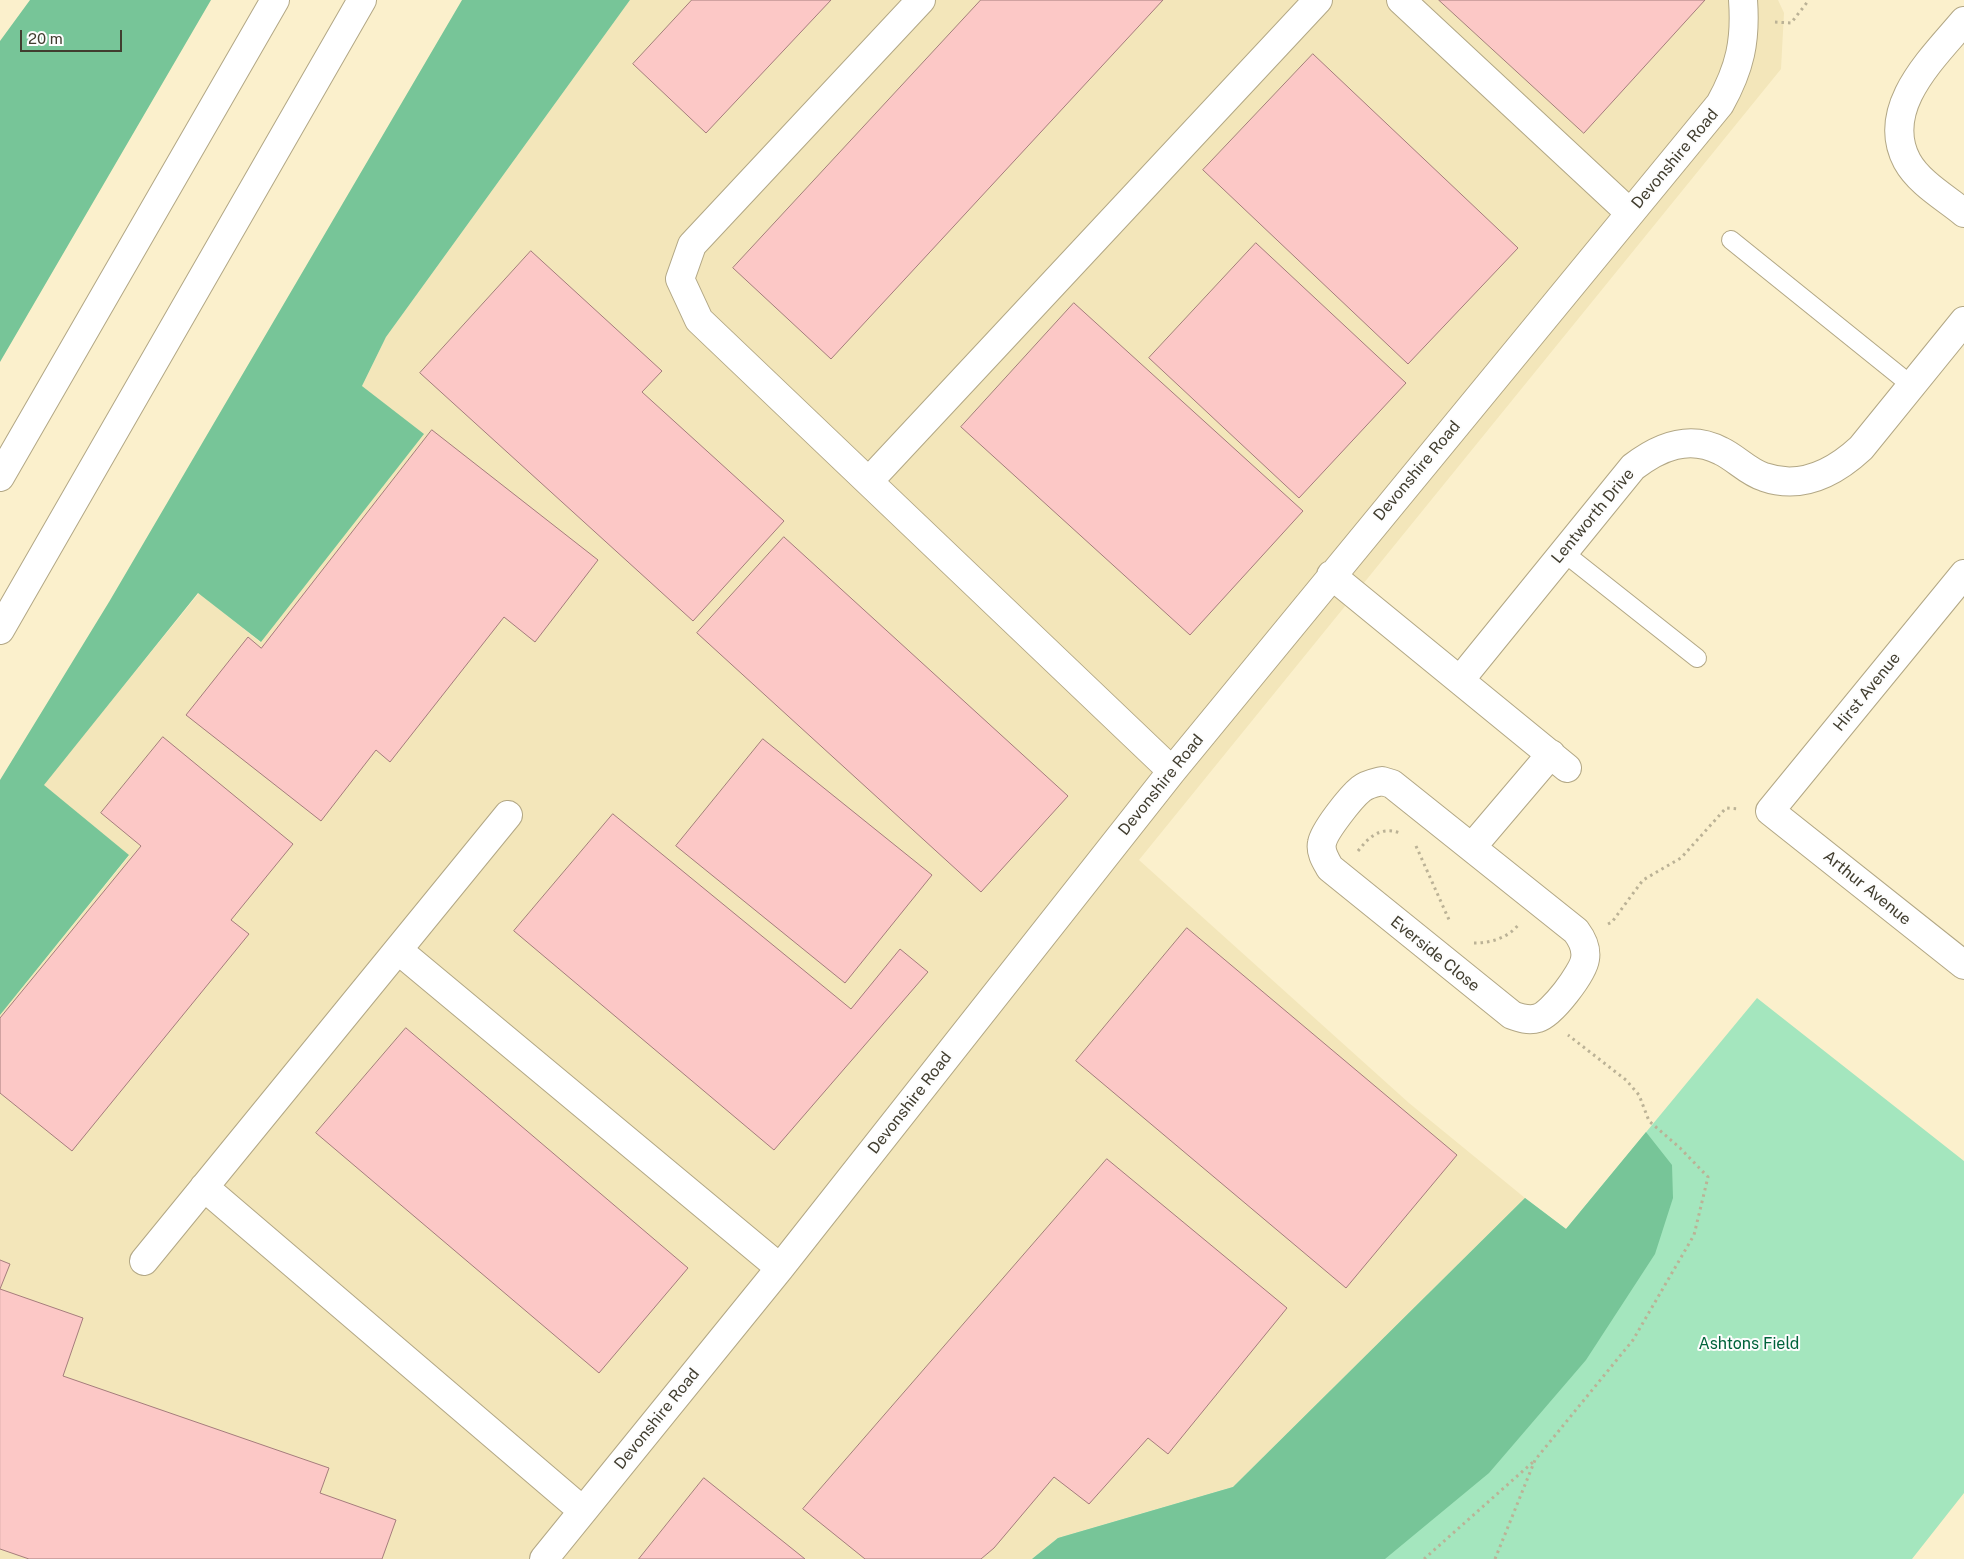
<!DOCTYPE html>
<style>
body{margin:0}
#map{position:relative;width:1964px;height:1559px;overflow:hidden;background:#fbf0cc;font-family:"Public Sans",sans-serif}
canvas{display:block}
.scale{position:absolute;left:20px;top:30px;width:102px;height:22px;box-sizing:border-box;border:2px solid #413d2f;border-top:0;padding-left:6px;font-size:15px;line-height:18px;white-space:nowrap;color:#413d2f;-webkit-text-stroke:4px #fdfdfd;paint-order:stroke}
</style>
<div id="map">
<canvas width="1964" height="1559"></canvas>
<div class="scale">20 m</div>
</div>
<script>
const ctx = document.querySelector('canvas').getContext('2d');
ctx.lineJoin = 'round';
function fillPath(path, color) {
  ctx.fillStyle = color;
  ctx.fill(path, 'evenodd');
}
function trace(path, color, width, dash) {
  ctx.strokeStyle = color;
  ctx.lineWidth = width;
  ctx.lineCap = dash ? 'butt' : 'round';
  ctx.setLineDash(dash || []);
  ctx.stroke(path);
}
function label(font, color, halo, rows, align = 'center') {
  ctx.font = font + ' "Public Sans",sans-serif';
  ctx.lineWidth = 4;
  ctx.setLineDash([]);
  ctx.textBaseline = 'middle';
  ctx.strokeStyle = halo;
  ctx.fillStyle = color;
  for (const [text, x, y, turn = 0] of rows) {
    ctx.save();
    ctx.translate(x, y);
    ctx.rotate((+turn || 0) * Math.PI / 180);
    ctx.textAlign = isNaN(turn) ? turn : align;
    if (halo) ctx.strokeText(text, 0, 0);
    ctx.fillText(text, 0, 0);
    ctx.restore();
  }
}
fillPath(new Path2D(`
 M630,0h1148l6,13 -3,56 -642,791 270,243 116,95 -292,289 -175,51 -26,21h-1032v-544l129,-159 -86,-71 156,-192 61,49 163,-207 -61,-49 24,-49z`), '#f3e6ba');
fillPath(new Path2D(`
 M1757,998l207,163v332l-52,66h-880l26,-21 175,-51 292,-289 41,31z`), '#a4e6be');
fillPath(new Path2D(`
 M30,0h181l-211,362v-321z
 M462,0h168l-244,337 -24,49 62,48 -163,208 -63,-49 -154,192 85,70 -129,160v-235l109,-178z
 M1646,1132l26,33 1,33 -18,56 -69,106 -97,113 -104,86h-353l26,-21 175,-51 292,-289 41,31z`), '#77c598');
const building = new Path2D(`
 M692,0h139l-125,133 -73,-69z
 M981,0h182l-332,359 -98,-91z
 M1439,0h266l-121,133z
 M1313,54l205,194 -110,116 -205,-194z
 M1256,243l150,140 -107,115 -150,-140z
 M531,251l131,120 -20,21 142,129 -91,100 -273,-248z
 M1074,303l229,208 -113,124 -229,-208z
 M432,430l166,130 -63,82 -31,-25 -114,145 -14,-12 -55,71 -135,-106 62,-78 13,11z
 M784,537l284,259 -87,96 -284,-259z
 M163,737l130,107 -62,76 18,14 -177,217 -72,-58v-75l141,-172 -40,-33z
 M763,739l169,136 -87,108 -169,-137z
 M613,814l238,195 49,-60 28,23 -154,178 -260,-219z
 M1187,928l270,227 -111,133 -270,-227z
 M406,1028l282,240 -89,105 -283,-240z
 M1107,1159l180,149 -119,146 -20,-16 -59,66 -35,-27 -60,71 -13,11h-116l-62,-50z
 M0,1260l10,4 -10,25 83,29 -20,58 266,92 -9,25 76,27 -14,39h-353l-29,-10z
 M704,1478l101,81h-166z`);
fillPath(building, '#fcc8c6');
trace(building, '#a57d7c', 1);
const service = new Path2D(`
 M1731,240l180,145
 M1563,552l134,106`);
const minor = new Path2D(`
 M921,0l-229,245 -12,34 19,41 473,451
 M1401,0l229,213
 M1964,21c-31,37 -85,87 -57,140 12,22 39,37 57,52
 M869,481l449,-481
 M1964,574l-194,237 194,154
 M1331,575l236,193
 M1460,680l173,-213c26,-20 56,-33 88,-16 15,7 27,21 43,26 37,13 70,-4 97,-29l103,-127
 M1382,781l10,3 184,147c6,8 11,17 9,28 -2,14 -33,55 -47,59 -9,3 -18,0 -26,-3l-182,-147c-4,-7 -10,-16 -8,-25 2,-12 29,-46 39,-54 6,-5 13,-6 21,-8z
 M1472,847l79,-93
 M398,950l382,318
 M204,1187l379,324
 M144,1261l364,-446
 M544,1559l236,-291 392,-497 548,-667c20,-36 26,-63 23,-104`);
const motorway = new Path2D(`
 M0,477l275,-477
 M0,630l362,-630`);
trace(service, '#b2a785', 20);
trace(minor, '#b2a785', 30);
trace(motorway, '#b2a785', 30);
trace(new Path2D(`
 M1775,22l16,1 18,-23
 M1416,846l34,76
 M1358,851c11,-14 22,-25 42,-18
 M1608,924l4,-2 31,-42 38,-22 45,-50 13,1
 M1474,943c17,0 34,-5 45,-19
 M1424,1559l109,-97
 M1495,1559l40,-99 98,-120 61,-105 14,-58 -28,-29 -31,-27 -10,-26 -13,-15 -58,-45`), '#bbb296', 3, [2.5, 4]);
trace(service, '#fff', 18);
trace(minor, '#fff', 28);
trace(motorway, '#fff', 28);
label('16px', '#413d2f', '#fdfdfd', [
 ["Devonshire Road",1675,159,-50],
 ["Devonshire Road",1417,471,-50],
 ["Lentworth Drive",1593,516,-50],
 ["Hirst Avenue",1867,692,-51],
 ["Devonshire Road",1161,785,-51],
 ["Arthur Avenue",1867,888,39],
 ["Everside Close",1435,954,39],
 ["Devonshire Road",910,1103,-52],
 ["Devonshire Road",657,1419,-51]
]);
label('16px', '#00633b', '#fdfdfd', [
 ["Ashtons Field",1749,1344]
]);
</script>
